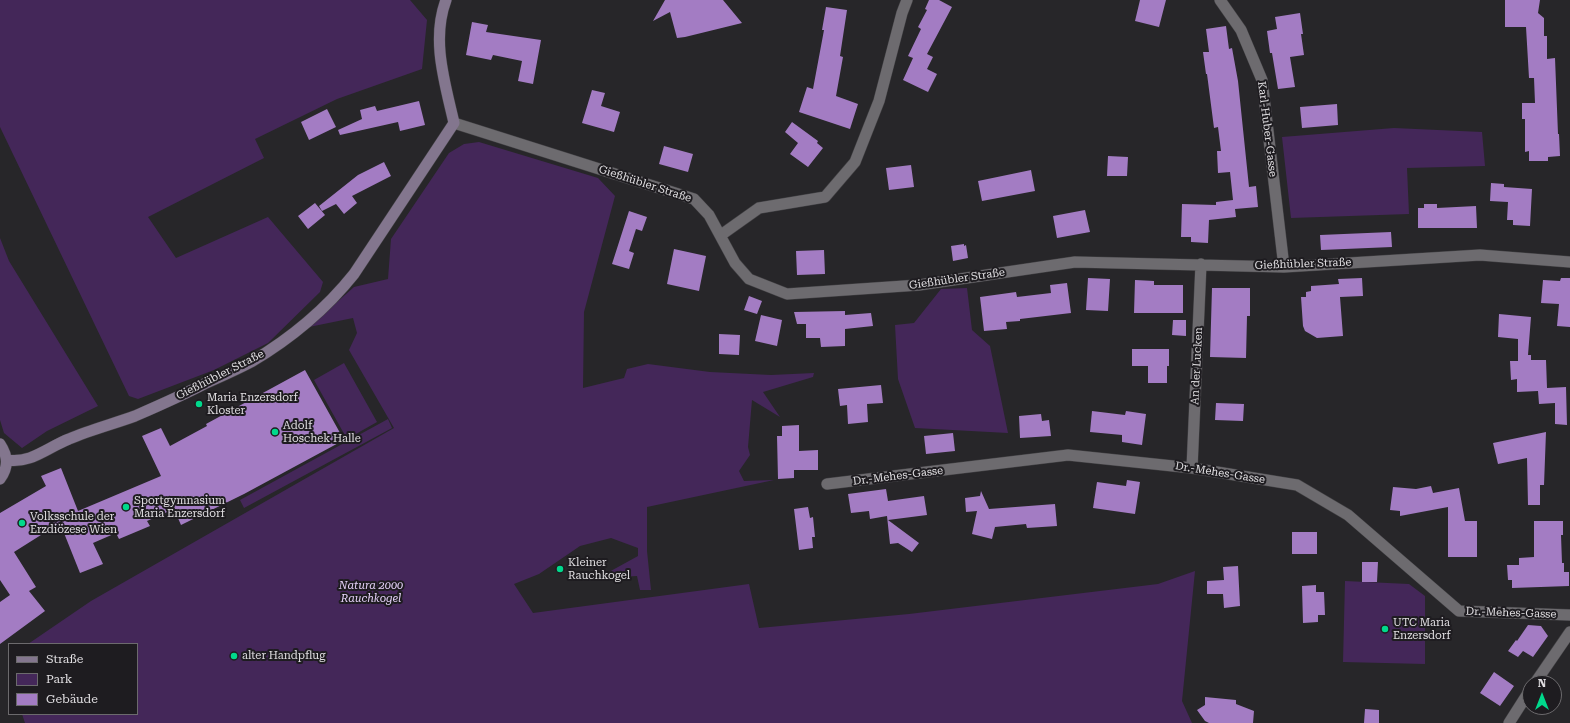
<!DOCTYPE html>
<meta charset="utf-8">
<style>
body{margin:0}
#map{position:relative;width:1570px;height:723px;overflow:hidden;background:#272629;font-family:"Roboto Serif",serif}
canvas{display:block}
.legend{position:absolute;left:8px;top:643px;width:130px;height:72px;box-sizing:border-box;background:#1e1c20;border:1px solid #6c6a6d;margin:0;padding:5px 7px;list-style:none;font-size:12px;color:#e0dee1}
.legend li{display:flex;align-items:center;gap:8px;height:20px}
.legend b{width:20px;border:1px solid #6c6a6d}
.north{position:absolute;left:1522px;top:675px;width:40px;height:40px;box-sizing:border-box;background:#1e1c20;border:1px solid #6c6a6d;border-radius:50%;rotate:0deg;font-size:11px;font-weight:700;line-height:16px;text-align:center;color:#e0dee1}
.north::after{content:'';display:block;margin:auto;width:14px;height:18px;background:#00d98c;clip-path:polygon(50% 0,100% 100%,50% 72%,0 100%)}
</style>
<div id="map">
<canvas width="1570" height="723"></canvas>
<ul class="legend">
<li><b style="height:5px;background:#83768e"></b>Straße</li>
<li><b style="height:11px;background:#442759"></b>Park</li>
<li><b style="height:11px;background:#a37cc3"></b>Gebäude</li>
</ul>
<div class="north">N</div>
</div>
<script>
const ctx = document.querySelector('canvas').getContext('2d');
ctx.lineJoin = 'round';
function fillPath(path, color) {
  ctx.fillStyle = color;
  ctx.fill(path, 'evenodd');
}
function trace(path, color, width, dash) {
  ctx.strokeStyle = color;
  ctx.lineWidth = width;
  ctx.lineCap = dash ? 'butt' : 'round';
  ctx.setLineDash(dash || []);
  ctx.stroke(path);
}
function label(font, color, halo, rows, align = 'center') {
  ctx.font = font + ' "Roboto Serif",serif';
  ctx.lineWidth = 4;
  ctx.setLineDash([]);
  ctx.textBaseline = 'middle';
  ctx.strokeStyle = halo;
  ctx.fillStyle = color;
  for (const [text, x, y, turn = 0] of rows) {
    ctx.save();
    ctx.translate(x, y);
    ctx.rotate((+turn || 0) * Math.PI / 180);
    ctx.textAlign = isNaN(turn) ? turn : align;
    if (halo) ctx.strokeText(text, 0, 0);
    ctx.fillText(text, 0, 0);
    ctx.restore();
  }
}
fillPath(new Path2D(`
 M0,0h410l17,20 -5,49 -85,30 -82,40 9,19 -116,59 28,41 92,-41 55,65 -3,10 -52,51 -54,27 -76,29 -9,-3 -129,-269z
 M1394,128l88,4 3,34 -78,2 2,46 -118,4 -9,-81z
 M479,142l119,36 17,18 -31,116 -1,76 41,-10 3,-9 21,-5 62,8 61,3 43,-2 -1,4 -50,15 17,25 -28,-17 -4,47 2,8 -11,16 5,10 30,-1 -127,27v44l4,39h-11l-3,-14 -39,2 40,-22v-8l-27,-10 -31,8 -41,28 -25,10 19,29 216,-29 10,44 150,-14 249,-30 37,-13 -13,130 10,22h-1167l-3,-9h115v-70h-109l63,-43 303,-173 -45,-78 8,-17 -4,-15 -44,9 45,-40 34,-8 3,-40 58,-86 15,-9z
 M0,238l9,23 89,145 -51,25 -25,17 -18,-15 -4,-13z
 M967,288l5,42 18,16 18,87 -93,-5 -17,-49 -3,-54 19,-2 27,-34z
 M344,363l33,59 -30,17 -33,-59z
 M388,419l4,9 -148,80 -4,-8z
 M1345,581l64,3 16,12v68l-82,-2z`), '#442759');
fillPath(new Path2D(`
 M665,0h58l19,23 -57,14 -8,1 -7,-26 -17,9z
 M929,0h10l13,7 -25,47 6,3 -6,12 10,5 -9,18 -25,-12 10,-22 -5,-2 13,-27 -3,-2 9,-17 -2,-1z
 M1140,0h26l-7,27 -24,-6z
 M1505,0h35l-2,13 6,5v18h3v23l8,-1 3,76h1l1,22 -12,1v4h-19v-10l-4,1v-33h-3v-16h13l-1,-25h-5l-3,-51h-21z
 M826,7l21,3 -7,46 3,1 -7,39 22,8 -8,25 -51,-17 8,-25 6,2 11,-59h-2z
 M1300,13l3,21h-2l3,21 -14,2 5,30 -17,2 -6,-36h-2l-3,-22 10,-2 -2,-12z
 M472,22l16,3 -2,7 55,8 -8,44 -15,-3 4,-20 -29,-6 -2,5 -25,-5z
 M1226,26l3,23 3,-1 6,33 11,106 7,-1 2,21 -23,2 1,8 -27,3 -1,23 -17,-1v-5h-10l1,-33 34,1v-3l17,-2 -3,-28 -12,1 -1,-22h4l-3,-24 -4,1 -7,-54h-1l-3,-22h6l-3,-23z
 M592,90l13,3 -4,13 19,6 -6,20 -32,-9z
 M419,101l6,24 -25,6 -2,-9 -58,13 -2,-5 24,-11 -2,-9 15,-4 2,5z
 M1337,104l1,21 -36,3 -2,-21z
 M327,109l9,18 -27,13 -8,-18z
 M792,122l26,19 -1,2 6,5 -15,19 -18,-13 8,-11 -13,-11z
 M664,146l29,8 -5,18 -29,-8z
 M1108,156l20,1 -1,19h-20z
 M384,162l7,14 -39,20 5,7 -13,11 -8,-10 -14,7 -3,-5 39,-31z
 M911,165l3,22 -25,3 -3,-22z
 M1031,170l4,21 -53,10 -4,-20z
 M1491,183l13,1v3l28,2 -2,37 -17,-1v-5h-6l1,-18 -18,-1z
 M315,203l10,12 -17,14 -10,-13z
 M1424,204h13v4l39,-2 1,22h-59v-20h6z
 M1085,210l5,22 -33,6 -4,-22z
 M629,211l18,6 -5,14 -6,-2 -7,22 5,2 -5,16 -17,-5z
 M1391,232l1,15 -71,3 -1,-15z
 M964,244v2l2,-1 2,13 -15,3 -2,-15z
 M674,249l32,7 -7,35 -32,-7z
 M824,250l1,24 -28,1 -1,-24z
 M1088,278l22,1 -2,32 -22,-1z
 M1362,278l1,18 -23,1 3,39 -26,2 -12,-7 -2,-5 -2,-29h5v-5l5,-1v-5l28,-2 -1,-5z
 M1561,278h9v49l-13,-1 2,-22 -18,-1 2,-23 17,1z
 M1135,280l19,1v4h29v28h-49z
 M1067,283l4,30 -51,6v2l-14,1 1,7 -23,2 -4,-34 36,-5 1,5 34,-4 -1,-8z
 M1212,288h38v28h-3l-1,42 -36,-1z
 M749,296l13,5 -5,13 -13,-4z
 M845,311v4l26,-2 2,13 -28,3v17l-24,1 -1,-9h-14v-14h-9l-3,-12z
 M1499,314l32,3 -3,38h3v5h15l1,28 19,-1 1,38 -12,-1v-21l-16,1 -1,-13 -21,1v-13l-6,1 -1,-19h8v-22l-20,-2z
 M761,315l21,5 -5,26 -22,-5z
 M1173,320h13v16l-14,-1z
 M719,334l21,1 -1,20 -20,-1z
 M1132,349h37v17h-2v17h-19v-17h-16z
 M305,370l39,70 -100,54 -63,31 -7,-16 -27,12 3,5 -31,13 -3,-6 -23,10 10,21 -23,9 -20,-50 -46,29 22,35 -7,4 16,20 -45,33v-42l10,-7 -10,-15v-67l46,-27 -5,-10 20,-8 17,43 83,-35 -19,-40 19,-8 9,18 37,-20 -1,-2z
 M881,385l2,18 -16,1 1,18 -20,2 -1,-19 -7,1 -2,-17z
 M1216,403l28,1 -1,17 -28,-1z
 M1092,411l33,4 1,-4 20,3 -4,31 -20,-3v-7l-32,-3z
 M1041,414l1,7 7,-1 2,16 -31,2 -1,-22z
 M799,425v26l19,-1v20h-24v8l-16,1 -1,-43h5v-10z
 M1546,432l-2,53h-4v20h-12l-1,-47 -29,6 -5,-21z
 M953,433l2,18 -29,3 -2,-18z
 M1127,480l13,2 -5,32 -42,-6 4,-26 29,4z
 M1431,486l2,7 26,-5 6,33h12v36h-29v-50l-48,9v-5l-10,-1 3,-23 23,2z
 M886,489l2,12 36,-5 3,19 -39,5 31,23 -7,9 -14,-9 -8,1 -3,-28 -17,3 -1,-8 -18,2 -3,-19z
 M981,491l8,18 66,-5 2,22 -30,2 -1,-4 -31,3 -3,12 -20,-5 5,-23 -11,1 -1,-14 15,-2z
 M808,507l2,11 3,-1 2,20h-3l1,11 -14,2 -5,-41z
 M1534,521h29v14h-2l1,28h2v9h5v14l-57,2v-8h-4l-1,-15h12v-7l15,-1z
 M1292,532h25v22h-25z
 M1362,562h16l-1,20h-15z
 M1238,566l2,40 -16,2 -1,-14h-16v-13l17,-1 -1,-13z
 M1316,585v7h8l1,23h-7v7l-15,1 -1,-37z
 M1528,625l13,1 7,10 -15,21 -10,-6 -5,6 -10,-6 8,-11 1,1z
 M1494,672l20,14 -14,20 -20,-13z
 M1205,697l31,3v4l18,7 -1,12h-44l-4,-2 -8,-11 8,-5z
 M1365,709l14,1v13h-15z`), '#a37cc3');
const minor = new Path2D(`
 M1220,0l21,30 21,50 22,187
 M454,123l240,76 15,16 26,48 14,16 38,15 132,-9 156,-23 209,5 196,-12 90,7
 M721,235l38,-27 66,-11 30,-35 24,-61 23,-88 5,-13
 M1192,468l9,-204
 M827,484l241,-29 124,13 105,17 51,30 111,96 111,4
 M1535,683l35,-51
 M1509,723l21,-33`);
const secondary = new Path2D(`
 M0,444c8,12 9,23 0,35
 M7,460c24,4 41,-13 62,-21 21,-9 44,-15 66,-23 23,-10 46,-20 69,-32 16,-7 32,-14 47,-22 39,-23 75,-53 103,-88l100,-151c-9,-40 -23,-83 -8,-123`);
trace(minor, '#424144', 12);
trace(secondary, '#424144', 12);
trace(minor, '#6d6b6f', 11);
trace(secondary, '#83768e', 11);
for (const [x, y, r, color] of [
 [199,404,4,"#00d98c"],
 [275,432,4,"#00d98c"],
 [126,507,4,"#00d98c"],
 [22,523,4,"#00d98c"],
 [560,569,4,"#00d98c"],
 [1385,629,4,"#00d98c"],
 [234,656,4,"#00d98c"]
]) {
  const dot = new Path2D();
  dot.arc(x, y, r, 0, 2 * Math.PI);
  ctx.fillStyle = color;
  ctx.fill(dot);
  trace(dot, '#1e1c20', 1.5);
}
label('11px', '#e0dee1', '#1e1c20', [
 ["Karl-Huber-Gasse",1267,129,83],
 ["Gießhübler Straße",645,184,18],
 ["Gießhübler Straße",1303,264,-2],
 ["Gießhübler Straße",957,279,-8],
 ["An der Lucken",1197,366,-87],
 ["Gießhübler Straße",220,375,-27],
 ["Dr.-Mehes-Gasse",1220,473,9],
 ["Dr.-Mehes-Gasse",898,476,-7],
 ["Dr.-Mehes-Gasse",1511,613,2]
]);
label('11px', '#e0dee1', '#1e1c20', [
 ["Maria Enzersdorf",207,398],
 ["Kloster",207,411],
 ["Adolf",283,426],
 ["Hoschek Halle",283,439],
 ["Sportgymnasium",134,501],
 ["Maria Enzersdorf",134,514],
 ["Volksschule der",30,517],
 ["Erzdiözese Wien",30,530],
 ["Kleiner",568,563],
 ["Rauchkogel",568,576],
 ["UTC Maria",1393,623],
 ["Enzersdorf",1393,636],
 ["alter Handpflug",242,656]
], 'left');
label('italic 11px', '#e5d1f8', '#1e1c20', [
 ["Natura 2000",371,586],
 ["Rauchkogel",371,599]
]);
</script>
